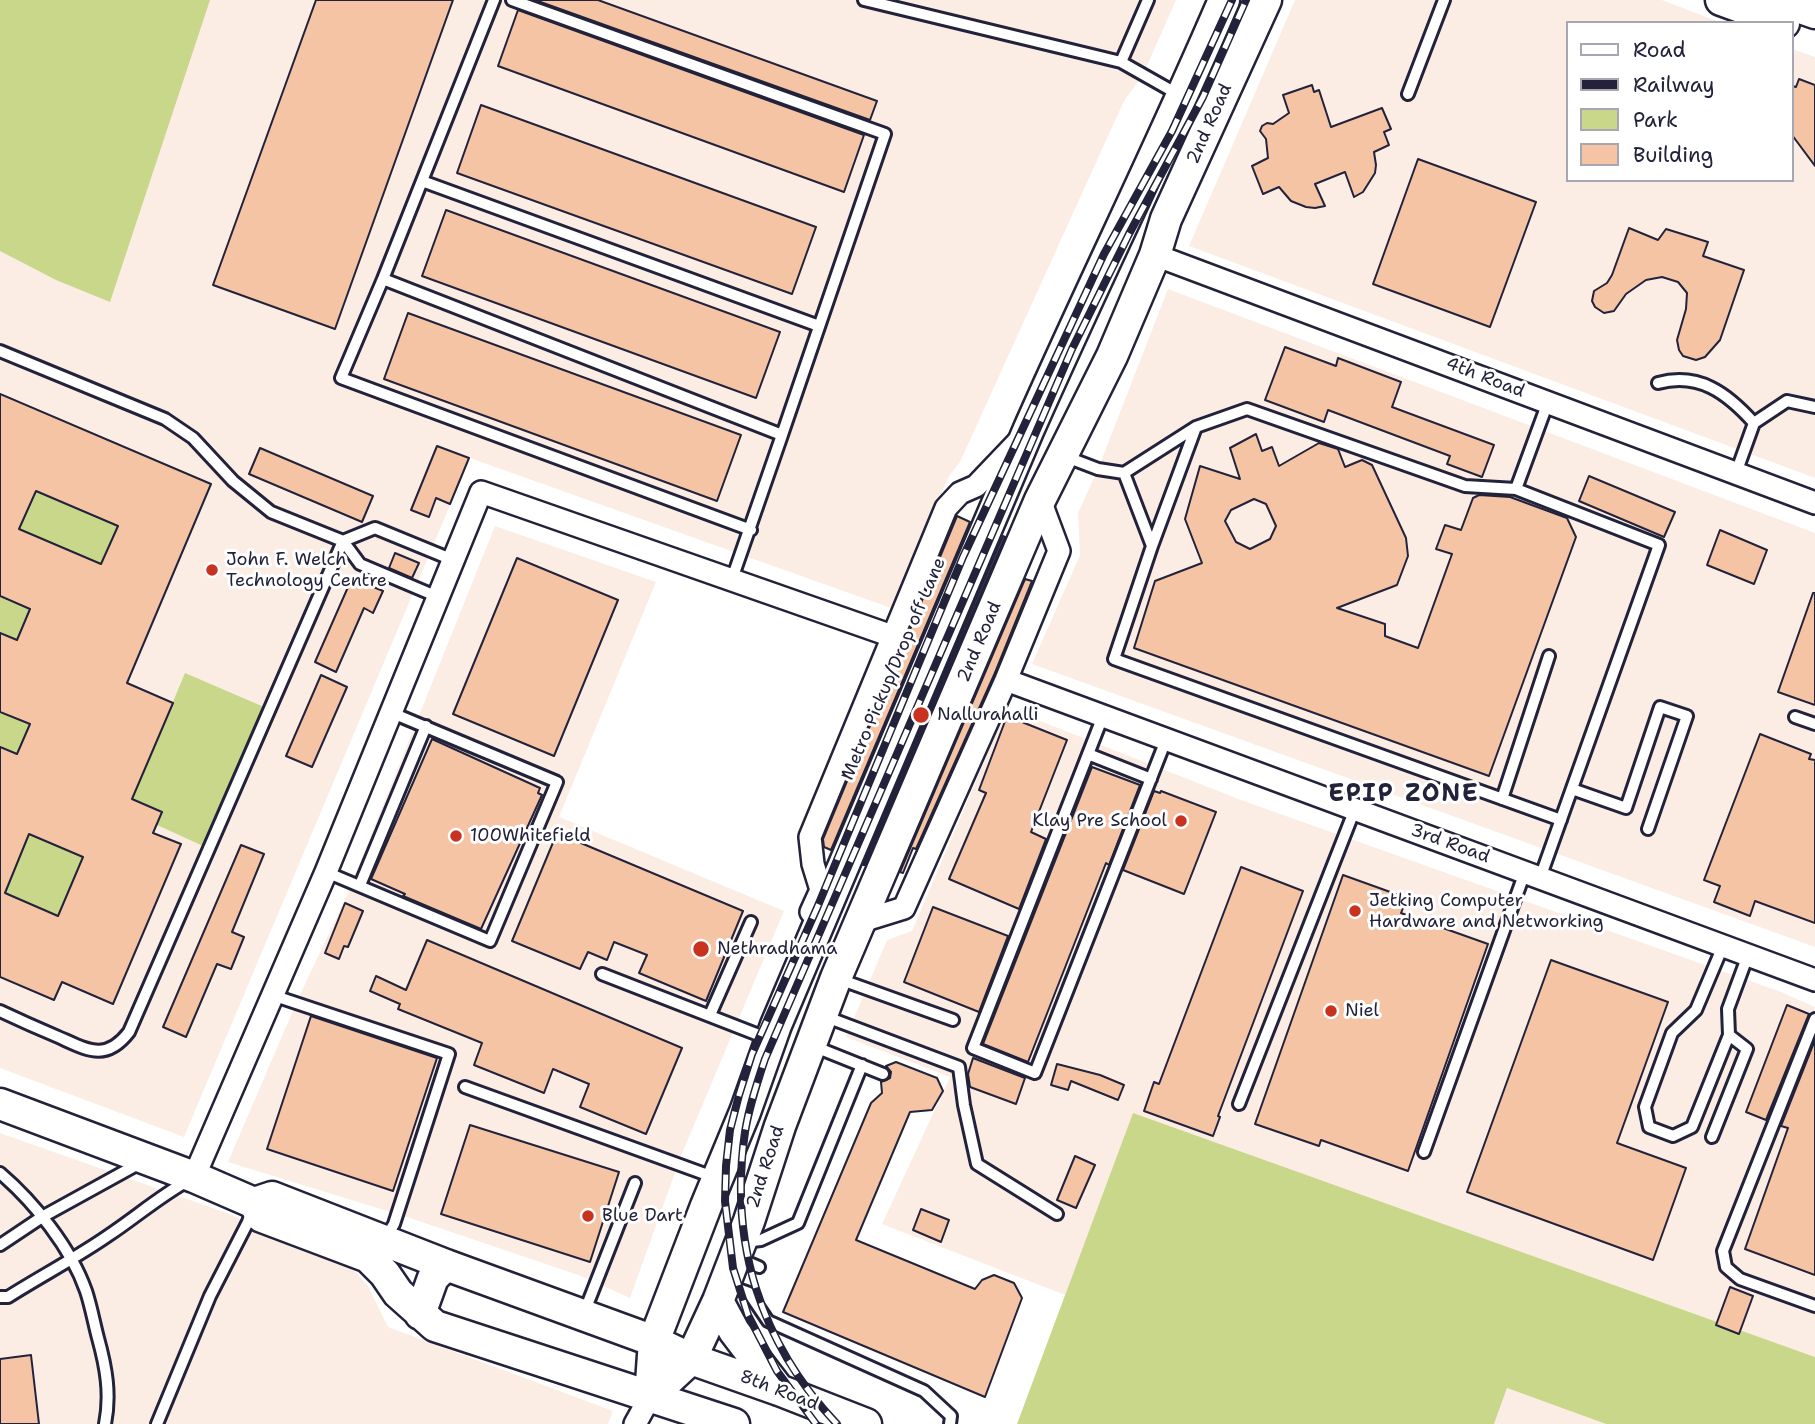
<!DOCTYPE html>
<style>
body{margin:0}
#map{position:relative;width:1815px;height:1424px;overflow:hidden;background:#fff;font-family:"Shantell Sans",sans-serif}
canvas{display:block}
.legend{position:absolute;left:1566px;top:21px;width:228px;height:161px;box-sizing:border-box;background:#fff;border:2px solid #a7a7b1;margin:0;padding:9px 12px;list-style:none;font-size:21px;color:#22223b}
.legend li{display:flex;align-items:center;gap:14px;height:35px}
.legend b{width:35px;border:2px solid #a7a7b1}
</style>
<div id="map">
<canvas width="1815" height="1424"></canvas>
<ul class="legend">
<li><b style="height:9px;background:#fff"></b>Road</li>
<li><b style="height:9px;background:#22223b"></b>Railway</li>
<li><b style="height:19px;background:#c8d78a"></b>Park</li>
<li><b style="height:19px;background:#f5c4a5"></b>Building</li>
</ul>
</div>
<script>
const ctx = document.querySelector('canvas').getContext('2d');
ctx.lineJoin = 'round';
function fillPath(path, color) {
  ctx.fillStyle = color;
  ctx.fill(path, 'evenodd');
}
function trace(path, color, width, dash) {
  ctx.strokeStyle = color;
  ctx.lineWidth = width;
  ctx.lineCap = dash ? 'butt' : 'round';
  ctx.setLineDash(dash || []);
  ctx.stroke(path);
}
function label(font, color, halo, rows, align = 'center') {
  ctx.font = font + ' "Shantell Sans",sans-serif';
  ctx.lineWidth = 6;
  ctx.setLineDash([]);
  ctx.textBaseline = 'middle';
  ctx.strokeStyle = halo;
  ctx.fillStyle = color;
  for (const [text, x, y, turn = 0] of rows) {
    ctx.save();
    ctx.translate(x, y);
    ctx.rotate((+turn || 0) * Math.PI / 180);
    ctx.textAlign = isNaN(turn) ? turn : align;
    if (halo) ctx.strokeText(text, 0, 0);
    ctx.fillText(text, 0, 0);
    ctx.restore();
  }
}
fillPath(new Path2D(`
 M0,0h1176l-33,75 -19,26 -164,361 -11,14 -58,132 -421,-150 -286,679 -184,-69z
 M1295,0h367l60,23h-154v157h224v-131l23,8v421l-626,-232z
 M1168,289l647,244v414l-783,-283 48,-109 -2,-42 20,-44z
 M495,526l161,56 -97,235 225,94 -103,245 -51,142 -49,-22 -171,-58 -182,-56 70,-163 49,-104z
 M1007,708l234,92 540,192 34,15v350l-682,-243 -68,181 -183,-71 68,-147 -104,-40 41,-97 25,-9z
 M0,1133l227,80 124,54 17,19 20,41 225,84 -5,13h-608z
 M1507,1388l99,36h-112z`), '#fcede4');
fillPath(new Path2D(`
 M0,0h210l-100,302 -54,-22 -56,-29z
 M36,491l82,35 -17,38 -82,-35z
 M0,596l30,13 -13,31 -17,-7z
 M185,673l79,34 -61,139 -46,-21 5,-14 -72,-30 52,-5z
 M0,712l30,12 -13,30 -17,-7z
 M29,834l54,23 -25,59 -53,-23z
 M1133,1113l682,244v67h-209l-99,-36 -13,36h-477z`), '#c8d78a');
const building = new Path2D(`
 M316,0h137l-118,329 -122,-44z
 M535,0h63l279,101 -7,19z
 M518,10l346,125 -20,57 -346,-126z
 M1799,79l16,6v81l-23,-31v-49l4,1z
 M1312,85l2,7 5,-2 12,37 51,-19 9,21 -7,3 5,13 -15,7 2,13 -1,8 -12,19 -9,5 -9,-25 -30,12 10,22 -10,2 -9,-1 -15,-6 -12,-14 -16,7 -11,-28 16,-8 -2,-19 -6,-8 2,-5 5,-3 6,1 16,-11 -6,-18z
 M481,105l335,122 -24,67 -335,-121z
 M1418,159l118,43 -46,125 -117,-43z
 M446,210l334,122 -24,66 -334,-122z
 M1629,228l29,12 8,-11 42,13 -5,14 41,14 -24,70 -15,17 -9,3 -13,-4 -4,-6 -2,-10 9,-31 1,-16 -9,-11 -16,-5 -16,3 -20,14 -12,17 -10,2 -9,-6 -3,-6 2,-10 13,-8 5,-8z
 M408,313l333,122 -24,66 -333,-122z
 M1285,347l51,19 2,-8 63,24 -9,25 102,38 -12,32 -35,-13 3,-8 -122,-46 -4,12 -59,-22z
 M0,394l211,90 -84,199 46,20 -41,96 30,13 -9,21 28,11 -68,160 -51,-22 -8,18 -54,-23v-230l17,7 13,-30 -30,-12v-79l17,7 13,-31 -30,-13zM36,491l82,35 -17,38 -82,-35zM29,834l54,23 -25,59 -53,-23z
 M1256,434l6,17 10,-4 7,19 40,-23 19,6 7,18 17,-7 10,5 34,73 2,18 -11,29 -60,23 48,16v12l33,12 34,-94 -16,-5 9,-24 16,5 12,-32 6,-3 31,2 57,21 9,19 -87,239 -355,-128 21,-67 47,-18 -17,-44 15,-53 40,13 -10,-31zM1254,499l12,5 10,22 -6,13 -20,10 -14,-7 -11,-21 6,-11z
 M437,446l32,12 -19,46 -14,-6 -7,19 -18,-7z
 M260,448l113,48 -11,26 -113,-48z
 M1589,476l86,36 -11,25 -85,-36z
 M957,516l13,6 -139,328 -7,-3 -1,-8z
 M1720,530l47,20 -13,34 -47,-19z
 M1003,536l2,1 -140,328h-2z
 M395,553l24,10 -7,15 -23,-10z
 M517,558l101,42 -64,156 -101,-42z
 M352,578l31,13 -10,22 -9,-5 -28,64 -21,-10z
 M1025,579l7,2 -38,94 -78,174 -3,-1 -10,25 -3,-1z
 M1813,593h2v112l-37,-13z
 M321,675l26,12 -35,80 -26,-11z
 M1007,716l60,24 -36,92 15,7 -27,70 -70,-30 37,-86 -7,-3z
 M1760,734l51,20 -2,5 6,1v163l-60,-22 -5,15 -36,-14 6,-16 -16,-6z
 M432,739l108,49 -2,5 4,2 -61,134 -78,-33 2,-2 -34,-15z
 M1092,767l48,18 -31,80 -3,-2 -78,199 -45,-18z
 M1154,791l6,2 1,-2 55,21 -32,82 -61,-24z
 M557,833l186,78 -37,90 -67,-28 8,-18 -33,-13 -7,18 -19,-8 -8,17 -68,-28z
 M241,845l23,9 -32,78 12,5 -13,32 -14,-5 -31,73 -23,-10z
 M1241,867l62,24 -85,225 2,1 -7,19 -69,-25 10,-29 5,2z
 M1343,875l64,23 -6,15 87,31 -80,227 -87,-31 -2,6 -64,-22z
 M345,903l18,8 -15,36 -4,-1 -5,13 -14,-6z
 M933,907l75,29 -29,76 -75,-30z
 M427,940l255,108 -36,86 -66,-27 9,-23 -36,-15 -9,24 -70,-28 8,-22 -84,-34 2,-5 -30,-13 6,-15 30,14z
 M1551,960l117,42 -51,141 69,25 -33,92 -186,-68z
 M1787,1005l22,9 -43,106 -20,-8z
 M311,1016l126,42 -44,133 -126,-42z
 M1815,1040v235l-70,-26 43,-121 -7,-2z
 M973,1058l52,20 -9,26 -46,-17 -2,-13z
 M896,1062l41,16 6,13 -11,19 -22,2 -54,128 119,49 7,-9 12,-5 20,8 8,15 -37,99 -202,-85 88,-209 11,-10 -1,-11 9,-4 1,-6 -5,-6z
 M1057,1064l43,11 24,10 -6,15 -47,-19 -3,9 -17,-5z
 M470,1125l149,47 -29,90 -149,-48z
 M1075,1156l20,9 -19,43 -19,-8z
 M921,1209l28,11 -8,22 -28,-12z
 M1730,1287l23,9 -14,38 -23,-9z
 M31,1355l8,69h-39v-65z`);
fillPath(building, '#f5c4a5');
trace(building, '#22223b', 2);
const lane = new Path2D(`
 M494,0l-111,279 -42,99 410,152
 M512,0l373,134 -103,301
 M864,0l257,62 60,34
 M1121,62l27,-62
 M1408,94l36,-94
 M422,181l397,145
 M383,279l399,156 -50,144
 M0,351l165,68 28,19 40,43 38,31 72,29 17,23 78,33
 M1658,383c41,-11 69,10 96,40
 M1196,427l-44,119 -38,113 447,161
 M1064,456l34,13 26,4 72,-46 51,-18 218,77 51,3 143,56 -119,333
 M1124,473l28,73
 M1736,473l18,-50 33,-22 28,6
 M1516,489l32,-87
 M1103,716l-130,332 62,25 131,-333
 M1795,717l20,7
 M1088,754l63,25
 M1572,789l54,19 34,-101 27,9 -39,113
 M1502,799l47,-143
 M326,872l164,69 67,-159 -167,-70
 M360,885l66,-159
 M1723,946l-27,64 -24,23 -27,74 4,20 24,9 19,-9 37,-92 -1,-26 20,-54
 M602,974l167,65
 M839,979l114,41
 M272,995l177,59 -55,170 -9,15
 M0,1011c19,9 37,17 56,25 30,13 49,27 73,-4l214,-491 32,-13 78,32
 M710,1015l41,-93
 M824,1016l135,51 5,38 13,59 80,50
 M1815,1019l-92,232 3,16 14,12 75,27
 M813,1046l70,28
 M465,1087l251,91
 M1239,1104l116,-295
 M1712,1137l35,-88 -18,-14
 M1424,1152l101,-280
 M0,1173c34,29 71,75 86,118 5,15 8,32 12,47 8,29 13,56 7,86
 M744,1242l17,-2 37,-17 64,-158
 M0,1245l42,-28 98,-54
 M738,1258l21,9
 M727,1285l22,8 19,28 156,70 27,25 -1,8
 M0,1297h8c33,-21 68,-39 101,-62 27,-18 51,-39 80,-55
 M584,1313l51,-130
 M157,1424l53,-128 38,-74 4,-13`);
const street = new Path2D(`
 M1155,255l660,248
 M1006,680l809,300
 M811,912l10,-22 -8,-26 -3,-27 136,-329 14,-15 16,-7 41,-43
 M862,921l42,-13 102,-228 53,-129 -19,-51
 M194,1177l132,-305 155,-380 411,144
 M635,1424l15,-27`);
const secondary = new Path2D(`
 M1721,0l63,23
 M1778,0l37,13
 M0,1104l194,73 60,26 8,14 106,40 17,17 13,19 37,33 299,98
 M254,1203l18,-6 174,68 208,76 37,18 88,31 87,34
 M718,1301l16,30 45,59
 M420,1314l13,-36 13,-13
 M650,1397l41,-38 27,-58 31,-80 31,-95 56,-148 204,-478 72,-144 43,-101 11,-36 100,-219
 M650,1397l4,-56 52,-135 39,-94 31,-87 252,-594c64,-145 134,-286 196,-431`);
trace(lane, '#22223b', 16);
trace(street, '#22223b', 26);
trace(secondary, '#22223b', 35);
trace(lane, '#fff', 10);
trace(street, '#fff', 21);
trace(secondary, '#fff', 30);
const rail = new Path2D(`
 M816,1424l-39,-53 -29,-56 -15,-47 -8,-67 1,-35 4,-36 9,-35 13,-41 65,-146 146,-351 141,-303 68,-123 60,-131
 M837,1424c-77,-81 -108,-182 -92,-292 4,-25 12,-49 20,-73l307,-710 57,-115 74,-137 43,-97`);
trace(rail, '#22223b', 8);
trace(rail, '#fff', 5, [16]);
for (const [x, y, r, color] of [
 [212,570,7,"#c8321e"],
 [921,715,9,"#c8321e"],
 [1181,821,7,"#c8321e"],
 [456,836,7,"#c8321e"],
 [1355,911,7,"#c8321e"],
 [701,949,9,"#c8321e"],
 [1331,1011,7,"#c8321e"],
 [588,1216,7,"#c8321e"]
]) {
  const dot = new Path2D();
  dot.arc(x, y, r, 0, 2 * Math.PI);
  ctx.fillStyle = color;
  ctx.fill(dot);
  trace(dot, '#fff', 2.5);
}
label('18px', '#22223b', '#fff', [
 ["2nd Road",1210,124,-66],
 ["4th Road",1485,378,21],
 ["2nd Road",980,642,-67],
 ["Metro Pickup/Drop off Lane",894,669,-67],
 ["3rd Road",1450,844,20],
 ["2nd Road",766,1167,-72],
 ["8th Road",779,1391,21]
]);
label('18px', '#22223b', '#fff', [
 ["John F. Welch",226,560],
 ["Technology Centre",226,581],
 ["Nallurahalli",937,715],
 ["Klay Pre School",1167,821,"right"],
 ["100Whitefield",470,836],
 ["Jetking Computer",1369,901],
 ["Hardware and Networking",1369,922],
 ["Nethradhama",717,949],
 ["Niel",1345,1011],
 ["Blue Dart",602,1216]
], 'left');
ctx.letterSpacing = '2px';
label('bold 24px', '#22223b', '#fff', [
 ["EPIP ZONE",1404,795]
]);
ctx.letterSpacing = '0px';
</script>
